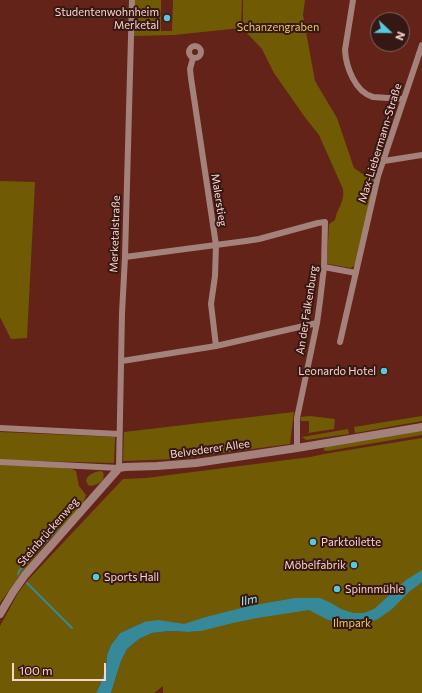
<!DOCTYPE html>
<meta charset="utf-8">
<style>
body{margin:0}
#map{position:relative;width:422px;height:693px;overflow:hidden;background:#632319;font-family:Commissioner,sans-serif}
canvas{display:block}
.north{position:absolute;left:370px;top:12px;width:40px;height:40px;box-sizing:border-box;background:#351813;border:1px solid #85635d;border-radius:50%;rotate:112deg;font-size:11px;font-weight:700;line-height:16px;text-align:center;color:#fcd3cb}
.north::after{content:'';display:block;margin:auto;width:14px;height:18px;background:#55cadf;clip-path:polygon(50% 0,100% 100%,50% 72%,0 100%)}
.scale{position:absolute;left:12px;top:663px;width:94px;height:18px;box-sizing:border-box;border:2px solid #fcd3cb;border-top:0;padding-left:5px;font-size:12px;line-height:14px;white-space:nowrap;color:#fcd3cb;-webkit-text-stroke:3px #351813;paint-order:stroke}
</style>
<div id="map">
<canvas width="422" height="693"></canvas>
<div class="north">N</div>
<div class="scale">100 m</div>
</div>
<script>
const ctx = document.querySelector('canvas').getContext('2d');
ctx.lineJoin = 'round';
function fillPath(path, color) {
  ctx.fillStyle = color;
  ctx.fill(path, 'evenodd');
}
function trace(path, color, width, dash) {
  ctx.strokeStyle = color;
  ctx.lineWidth = width;
  ctx.lineCap = dash ? 'butt' : 'round';
  ctx.setLineDash(dash || []);
  ctx.stroke(path);
}
function label(font, color, halo, rows, align = 'center') {
  ctx.font = font + ' Commissioner,sans-serif';
  ctx.lineWidth = 4;
  ctx.setLineDash([]);
  ctx.textBaseline = 'middle';
  ctx.strokeStyle = halo;
  ctx.fillStyle = color;
  for (const [text, x, y, turn = 0] of rows) {
    ctx.save();
    ctx.translate(x, y);
    ctx.rotate((+turn || 0) * Math.PI / 180);
    ctx.textAlign = isNaN(turn) ? turn : align;
    if (halo) ctx.strokeText(text, 0, 0);
    ctx.fillText(text, 0, 0);
    ctx.restore();
  }
}
fillPath(new Path2D(`
 M135,0h26v31h11l1,-31h69l-1,28 -67,7 -41,1z
 M243,0h62l-2,15 12,66 22,37 17,50 13,9 8,2 -19,84 -2,3 -3,2 -23,-4 -1,-1 2,-39 6,-4c2,-12 10,-18 8,-31l-24,-54 -15,-19 -30,-43 -12,-24 -19,-20z
 M0,181l35,1 -8,156 -16,1 -11,-22z
 M294,412l-4,32 -114,15 -53,2 1,-29z
 M310,416l25,3 -1,10 -26,4 1,-2v-10h-8l-1,-4z
 M422,416v5l-67,12 -1,-6z
 M348,429l1,5 -43,6 -4,-3z
 M422,430v5l-95,16 -4,-1 3,-4z
 M0,432l115,5 -1,26 -114,-3z
 M422,438v255h-259v-7l-9,7h-43l10,-32 6,-12 12,-10 13,-6 18,-2 18,1 12,-1 -56,-9 -24,11 -9,12 -4,10 -1,12 -6,18 -4,8h-96v-67l18,-33 10,-13 95,-101 23,-1 164,-21 14,-3z
 M0,462l72,7 4,2 3,15 7,9 -3,9 -21,24 -13,12 -27,32 -22,31z
 M100,471l3,1c3,9 -4,12 -12,14l-3,-1 -2,-4c1,-6 8,-9 14,-10z`), '#715a04');
fillPath(new Path2D(`
 M422,570v12l-12,9 -18,18 -14,10 -22,8 -8,-1 -22,-7 -17,-9 -52,8 -24,5 -32,8 -13,1 -18,-1 -18,2 -13,6 -12,10 -6,12 -10,32h-15l4,-8 6,-18 1,-12 4,-10 9,-12 24,-11 14,-2 26,4 22,-7 43,-11 46,-8h25l11,5 10,6 12,4h11l10,-4 32,-29z`), '#368999');
trace(new Path2D(`
 M18,574l1,-3 39,-43
 M27,583l45,45`), '#368999', 2);
trace(new Path2D(`
 M353,0l-8,50c1,17 10,42 28,47l30,2
 M189 52a6 6 0 1 1 12 0a6 6 0 1 1-12 0Z
 M193,58l-3,11 1,9 25,167 -1,31 -4,28 5,42
 M384,161l38,-6
 M125,257l121,-16 13,-2 59,-16 7,-1 -1,45 -4,34 -3,22 -20,95v30
 M324,267l32,6
 M340,342l38,-166 44,-131
 M122,361l94,-15 101,-23
 M0,428l119,6
 M0,462l119,6 3,-155 3,-56 7,-257`), '#a4827b', 6);
trace(new Path2D(`
 M0,614l13,-22 12,-17 94,-107 6,-1 32,-1 39,-3 101,-15 125,-21`), '#a4827b', 8);
for (const [x, y, r, color] of [
 [167,18,4,"#55cadf"],
 [384,371,4,"#55cadf"],
 [313,542,4,"#55cadf"],
 [354,565,4,"#55cadf"],
 [96,577,4,"#55cadf"],
 [337,589,4,"#55cadf"]
]) {
  const dot = new Path2D();
  dot.arc(x, y, r, 0, 2 * Math.PI);
  ctx.fillStyle = color;
  ctx.fill(dot);
  trace(dot, '#351813', 1.5);
}
label('11px', '#fcd3cb', '#351813', [
 ["Studentenwohnheim",159,12],
 ["Merketal",159,25],
 ["Leonardo Hotel",376,371],
 ["Parktoilette",321,542,"left"],
 ["Möbelfabrik",346,565],
 ["Sports Hall",104,577,"left"],
 ["Spinnmühle",345,589,"left"]
], 'right');
label('11px', '#edca5d', '#351813', [
 ["Schanzengraben",278,27],
 ["Ilmpark",352,623]
]);
label('11px', '#fcd3cb', '#351813', [
 ["Max-Liebermann-Straße",380,143,-73],
 ["Malerstieg",219,200,81],
 ["Merketalstraße",115,234,-88],
 ["An der Falkenburg",307,310,-81],
 ["Belvederer Allee",210,449,-8],
 ["Steinbrückenweg",48,532,-49]
]);
label('italic 12px', '#9ae8f8', '#351813', [
 ["Ilm",249,600,-11]
]);
</script>
